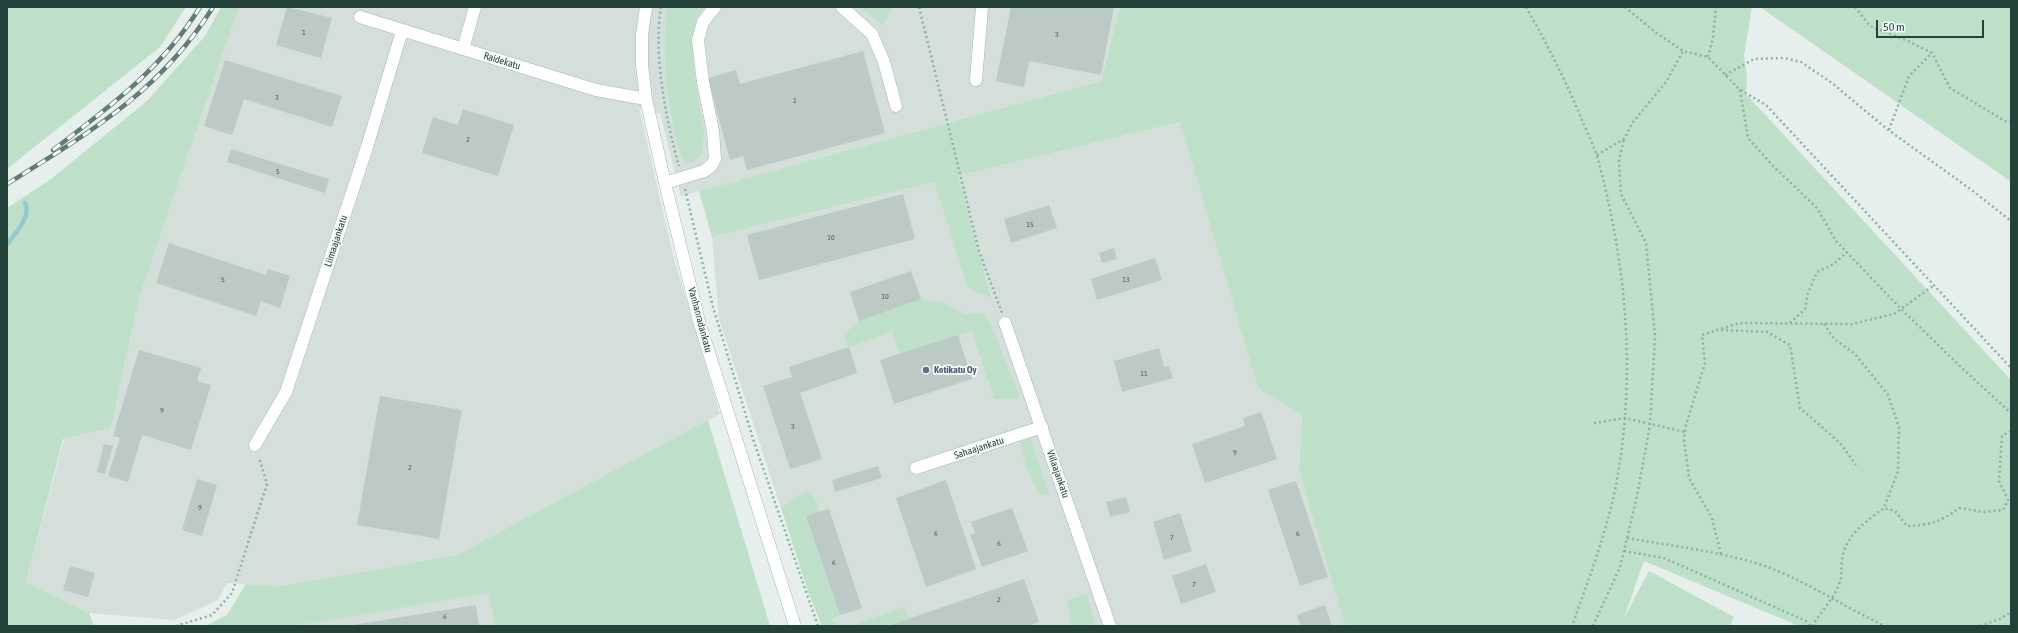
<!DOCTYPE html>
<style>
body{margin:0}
#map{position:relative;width:2018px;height:633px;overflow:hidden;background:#e6efeb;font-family:"Asap Condensed",sans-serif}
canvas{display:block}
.frame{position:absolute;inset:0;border:8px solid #24423a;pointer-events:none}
.scale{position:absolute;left:1876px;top:20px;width:108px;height:18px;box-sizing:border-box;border:2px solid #24423a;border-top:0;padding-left:5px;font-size:12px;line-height:14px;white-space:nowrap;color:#24423a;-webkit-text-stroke:3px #f7fbf9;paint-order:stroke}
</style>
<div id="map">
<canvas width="2018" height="633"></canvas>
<div class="frame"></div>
<div class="scale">50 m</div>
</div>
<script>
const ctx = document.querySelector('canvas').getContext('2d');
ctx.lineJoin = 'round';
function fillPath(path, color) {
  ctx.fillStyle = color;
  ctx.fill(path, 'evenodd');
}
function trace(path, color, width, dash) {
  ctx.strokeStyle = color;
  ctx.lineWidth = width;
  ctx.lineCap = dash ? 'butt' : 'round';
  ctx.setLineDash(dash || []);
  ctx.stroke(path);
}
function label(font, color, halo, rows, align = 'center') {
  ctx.font = font + ' "Asap Condensed",sans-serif';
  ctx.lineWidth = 3.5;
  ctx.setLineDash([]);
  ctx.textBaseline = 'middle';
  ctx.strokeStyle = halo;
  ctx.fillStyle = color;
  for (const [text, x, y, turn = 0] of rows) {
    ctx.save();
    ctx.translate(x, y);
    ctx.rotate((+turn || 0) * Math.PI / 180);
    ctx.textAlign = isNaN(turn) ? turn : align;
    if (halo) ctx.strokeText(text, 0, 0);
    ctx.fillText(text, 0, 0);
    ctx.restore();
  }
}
fillPath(new Path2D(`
 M239,7h429l-3,40 4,44 6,40 20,-53 1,-60 10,-11h154l23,19 10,-19h227l-19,74 -420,115 -21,-82 -21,-6 34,147 47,159 -263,141 -176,31 -54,-3 -9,17 -44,20 -85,-7 -63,-31 38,-143 47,-11 28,-130z
 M1180,122l78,265 44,28 -3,56 46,155h-523l-13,-32 -90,-275 -7,-82 222,-55 33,105 25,11 -34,-122z
 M490,592l5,34h-200z`), '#d4dfda');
fillPath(new Path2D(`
 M7,7h179l-26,40 -153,122z
 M221,7h18l-100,291 -28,130 -48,11 -37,143 63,31 5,13h-87v-418l44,-29 96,-78 58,-65z
 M668,7h38l-10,11 -2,39 1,20 9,57 -2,20 -9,8 -8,2c-16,-36 -26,-119 -17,-157z
 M860,7h33l-10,19z
 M1120,7h632l-8,48 3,22 -1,17 265,286v246h-212l-155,-65 -20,57 25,-47 85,46 -4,9h-385l-46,-155 3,-56 -44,-27 -78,-266 -222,54 34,123 -25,-12 -33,-105 -222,55 -13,-46 402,-110z
 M1760,7h251v174h-1z
 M921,299l24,4 19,11 18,-1 9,12 29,73 -26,1 -22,-68 -72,23 -8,-22 -43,15 -6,-12 16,-14z
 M708,420l62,206h-275l-6,-33 -194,33h-90l22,-11 19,-31 35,2 176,-31z
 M1030,437l19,58 -10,-1 -13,-28 -6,-23z
 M805,491l7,3 8,18 -14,5 34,98 -9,4 4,7h-13l-13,-32 -28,-87z
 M1087,594l7,27v5h-23l-4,-26z
 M904,607l6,11 -23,8h-36z`), '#bfe0c8');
trace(new Path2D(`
 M7,244c8,-10 25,-28 18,-41`), '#8ec9d4', 4.5);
fillPath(new Path2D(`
 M287,7l45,11 -11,40 -45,-13z
 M1011,7h103l-13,68 -72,-14 -5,26 -28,-6z
 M863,51l22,82 -138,37 -4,-14 -13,4 -22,-82 28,-8 4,14z
 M225,60l117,36 -10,31 -88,-28 -12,36 -28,-9z
 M463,109l51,16 -16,51 -76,-23 11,-36 25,8z
 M231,149l98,30 -4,14 -98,-31z
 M903,194l12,45 -156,41 -12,-45z
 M1049,205l8,23 -46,15 -7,-24z
 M169,243l97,32 2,-6 22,7 -10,32 -19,-7 -5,15 -100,-33z
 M1114,248l3,11 -15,4 -3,-10z
 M1155,258l7,22 -65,20 -6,-21z
 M911,271l10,28 -62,22 -9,-29z
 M958,335l14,44 -78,25 -14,-44z
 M849,347l8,26 -57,20 22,66 -32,10 -27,-83 29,-9 -3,-10z
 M1159,348l5,19 5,-1 4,12 -51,14 -8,-31z
 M139,350l62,18 -4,13 14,4 -20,65 -49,-15 -14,47 -20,-6 12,-38 -7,-2z
 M380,396l82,14 -23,129 -82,-14z
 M1261,412l16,47 -72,24 -13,-39 53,-18 -2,-8z
 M104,444l9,2 -8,28 -8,-2z
 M878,466l4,12 -47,14 -3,-12z
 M197,479l20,6 -15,51 -20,-6z
 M946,480l30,89 -50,18 -30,-89z
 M1296,481l32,96 -28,9 -32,-96z
 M1126,497l4,15 -20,5 -4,-15z
 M1012,508l16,43 -46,16 -12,-32 5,-2 -4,-11z
 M829,509l33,99 -22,7 -34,-99z
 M1180,513l12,38 -28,9 -11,-38z
 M1206,564l10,28 -35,12 -9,-28z
 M70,566l25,7 -7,24 -25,-7z
 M1024,579l15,43 -11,4h-140z
 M476,605l3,21h-126v-1z
 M1325,605l7,21h-31l-4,-11z`), '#bbcac4');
const minor = new Path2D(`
 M646,7l-4,28v30l4,34 19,84 34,138 96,305
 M842,7l30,27 12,28 12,44
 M360,17l236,73 50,9
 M463,49l12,-42
 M976,80l6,-73
 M665,183l39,-12 7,-5 4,-7 -2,-28 -10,-49 -5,-42 5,-18 12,-15
 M1005,323l105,303
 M255,445l31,-53 81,-245 35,-116
 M916,468l126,-41`);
trace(minor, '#a8b8b2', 13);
trace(new Path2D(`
 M661,7c-8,46 5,114 18,159
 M919,7l60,244 23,62
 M1526,7c21,37 40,74 56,113 5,12 11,24 15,36 30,109 40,223 18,334 -10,47 -27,91 -43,136
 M1625,7l30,25 28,19 25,6 31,32 27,16 245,263
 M1855,7l15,19 38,15 24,12 18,35 55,33 6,1
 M1708,57l5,-19 3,-31
 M1725,75l29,-16 30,-1 17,4 31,21 55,46 86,62 38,30
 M1740,90l8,48 25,28 44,42 19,33 63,66 66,64 46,42
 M1889,130l20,-54 23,-23
 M1597,155l27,-16 9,-17 33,-40 17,-31
 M685,189l28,118 41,135 64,184
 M1790,323l15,-14 3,-16 9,-21 17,-8 13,-12
 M1824,324l10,15 21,15 33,41 11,32 -1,44 -14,37
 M1721,330l46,2 23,13 10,63 40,35 16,22
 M1594,423l31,-5 60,14
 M1627,538c45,8 91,13 135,27 43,15 82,42 123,61
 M1624,551l40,7 142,63 4,5
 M1721,554l-9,-36 -23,-40 -5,-38 2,-15 19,-62 -3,-28 37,-12 113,1 42,-10 39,-28
 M176,626l36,-11 20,-22 35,-109 -8,-27
 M1593,626l27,-59 17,-71 13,-71 5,-89 -9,-93 -25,-49 -2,-33 5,-22
 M1812,626c9,-14 25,-31 29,-48 1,-6 0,-12 1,-18 3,-24 24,-39 42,-52l11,3 12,15c24,-1 33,-4 52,-18l25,4 19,-2 5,-10 -9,-19 3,-45 9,-5
 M1980,626l20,-7 11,-7`), '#86b3a5', 2.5, [2, 3]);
trace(minor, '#fff', 12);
const rail = new Path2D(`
 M53,150c56,-43 109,-81 147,-143
 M7,184c82,-51 154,-93 206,-177`);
trace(rail, '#5f7d75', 4.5);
trace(rail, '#f7fbf9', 3, [9]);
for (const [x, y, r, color] of [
 [926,370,4,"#5c6f8a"]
]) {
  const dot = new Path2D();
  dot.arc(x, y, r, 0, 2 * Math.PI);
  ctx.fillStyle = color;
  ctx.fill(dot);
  trace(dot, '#f7fbf9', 1.5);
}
label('8px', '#4a645c', null, [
 ["1",304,32],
 ["3",1057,34],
 ["3",277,97],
 ["1",795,100],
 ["2",468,139],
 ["5",278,171],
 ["15",1030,224],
 ["10",831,237],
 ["5",223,279],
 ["13",1126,279],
 ["10",885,296],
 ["11",1144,373],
 ["9",162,410],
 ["3",793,426],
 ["9",1235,452],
 ["2",410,467],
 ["9",200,507],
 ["6",936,533],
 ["6",1298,533],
 ["7",1172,537],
 ["6",999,543],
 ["6",834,562],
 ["7",1194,584],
 ["2",999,599],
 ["6",445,616]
]);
label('10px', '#24423a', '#f7fbf9', [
 ["Raidekatu",502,61,17],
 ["Liimaajankatu",336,241,-72],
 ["Vanhanradankatu",700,320,75],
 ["Sahaajankatu",979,448,-18],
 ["Viilaajankatu",1058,474,71]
]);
label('bold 10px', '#4e5e75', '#f7fbf9', [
 ["Kotikatu Oy",934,370]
], 'left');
</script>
